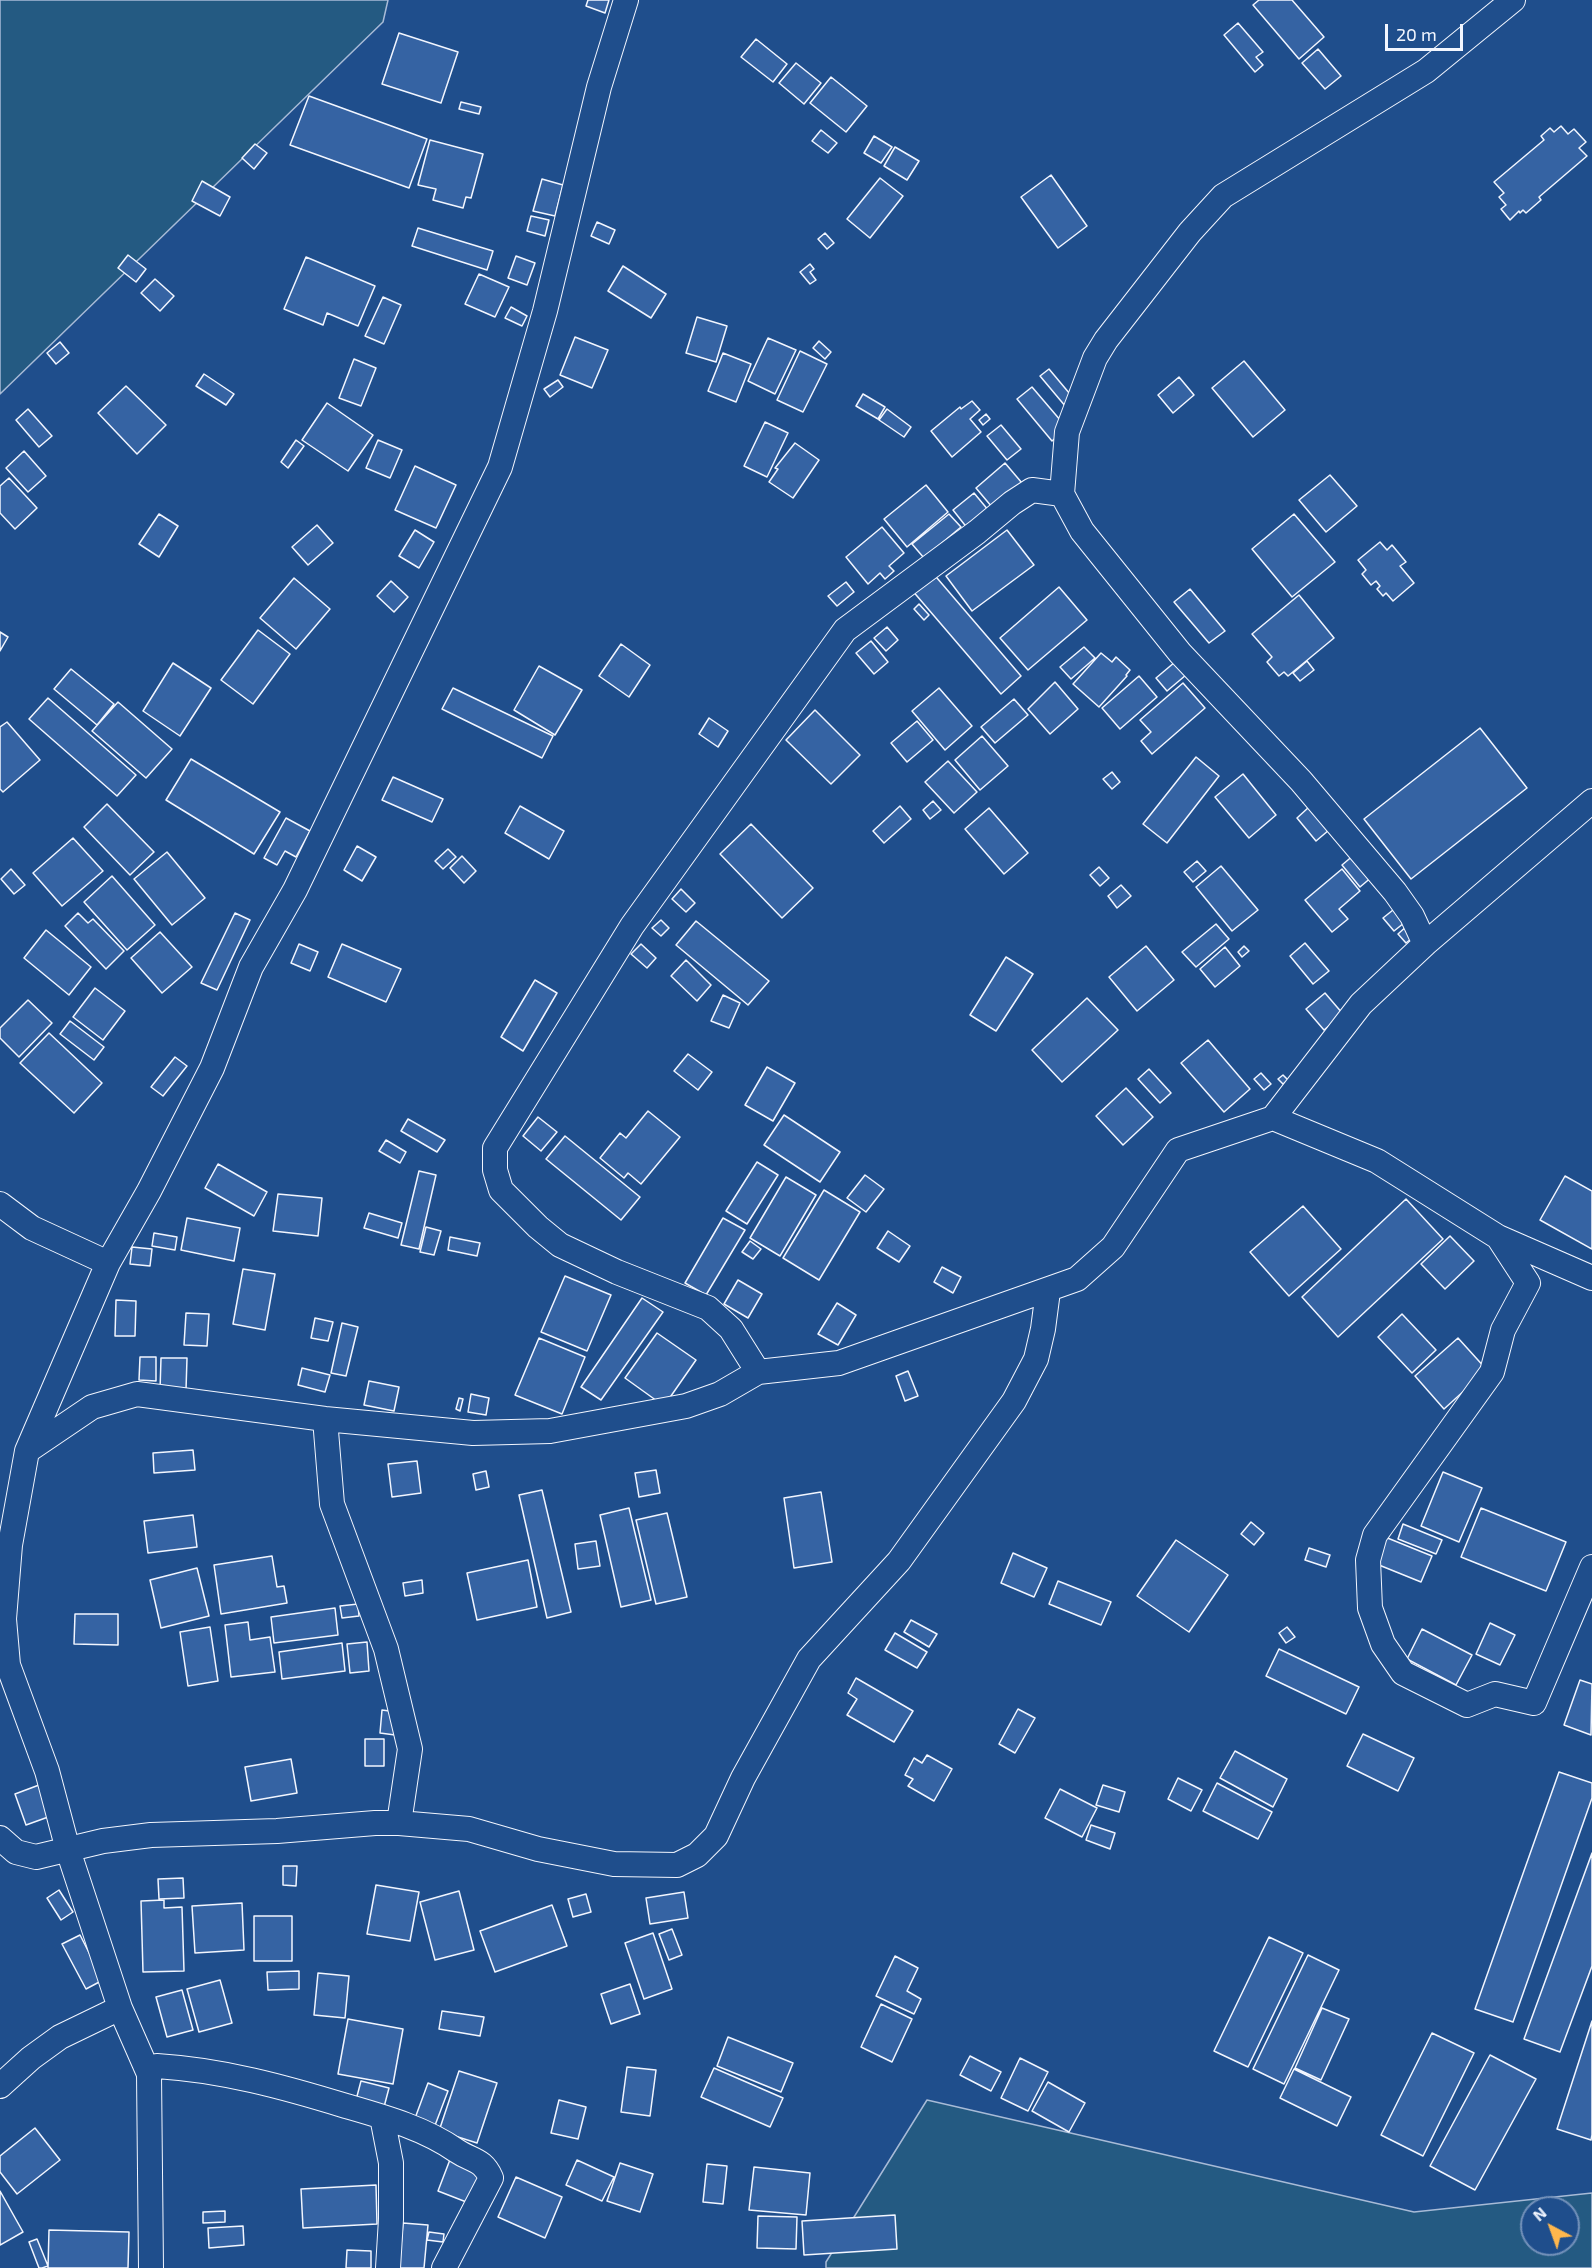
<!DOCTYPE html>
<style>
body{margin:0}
#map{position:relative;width:1592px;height:2268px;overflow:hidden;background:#1f4e8c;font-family:"Exo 2",sans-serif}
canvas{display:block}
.north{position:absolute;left:1520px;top:2196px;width:60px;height:60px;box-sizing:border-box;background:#1f4e8c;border:2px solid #7391ba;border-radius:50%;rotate:319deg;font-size:16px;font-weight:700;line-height:24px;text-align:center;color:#f2f6ff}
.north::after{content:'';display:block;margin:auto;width:21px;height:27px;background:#ffb74d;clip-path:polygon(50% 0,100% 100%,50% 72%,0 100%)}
.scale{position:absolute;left:1385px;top:24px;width:78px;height:27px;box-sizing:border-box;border:3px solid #f2f6ff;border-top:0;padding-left:8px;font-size:18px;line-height:21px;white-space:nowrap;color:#f2f6ff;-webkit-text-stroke:4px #1f4e8c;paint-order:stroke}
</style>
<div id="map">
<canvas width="1592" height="2268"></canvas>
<div class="north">N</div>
<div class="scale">20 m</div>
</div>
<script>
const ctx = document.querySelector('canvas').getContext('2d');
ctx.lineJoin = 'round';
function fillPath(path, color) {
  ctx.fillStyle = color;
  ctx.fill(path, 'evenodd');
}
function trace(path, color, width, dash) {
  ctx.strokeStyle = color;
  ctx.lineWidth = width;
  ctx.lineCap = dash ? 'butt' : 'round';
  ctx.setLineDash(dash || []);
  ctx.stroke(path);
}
const green = new Path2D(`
 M0,0h388l-5,22 -383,372z
 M927,2100l487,112 178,-19v75h-766v-6zM1532,2208h36v36h-36z`);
fillPath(green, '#245a82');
trace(green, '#a8bbd7', 1.5);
const building = new Path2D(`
 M588,0h21l-4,13 -19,-7z
 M1259,0h33l32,37 -25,22 -46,-54z
 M1238,23l25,29 -7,5 7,8 -8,7 -31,-37z
 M399,33l59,19 -17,51 -59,-19z
 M756,39l31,25 -14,18 -32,-25z
 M1318,49l23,27 -16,13 -23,-26z
 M796,63l25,20 -17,21 -25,-21z
 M831,77l36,29 -21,26 -36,-29z
 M309,96l118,43 -18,49 -119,-43z
 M461,102l20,5 -2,7 -20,-5z
 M1561,126l7,8 6,-5 12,13 -7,6 8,8 -48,41 2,3 -15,13 -3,-3 -3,3 -1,-2 -9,9 -9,-11 5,-4 -7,-8 5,-4 -10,-11 50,-42 -3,-4 9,-8 4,4z
 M821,130l16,13 -9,10 -16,-12z
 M874,136l18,11 -11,16 -17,-10z
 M430,140l53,14 -12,44 -5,-1 -3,11 -30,-8 3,-11 -18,-4z
 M255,144l12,9 -13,16 -12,-11z
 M895,147l24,14 -12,19 -23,-14z
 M1051,175l36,51 -29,22 -37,-51z
 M880,178l23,18 -33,42 -23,-19z
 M542,179l21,6 -8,31 -22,-5z
 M202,181l28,16 -10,19 -28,-15z
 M531,216l18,4 -4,16 -18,-5z
 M597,222l18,8 -6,14 -18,-8z
 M418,228l75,23 -6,19 -75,-24z
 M825,233l9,10 -7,6 -9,-10z
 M128,255l18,14 -10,13 -18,-14z
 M516,256l19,7 -8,22 -19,-7z
 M306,257l69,29 -17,40 -31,-13 -4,12 -39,-16z
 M810,264l4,5 -4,3 6,8 -6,4 -10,-12z
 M623,266l43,28 -15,24 -43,-27z
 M479,274l30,13 -14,30 -30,-13z
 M155,279l19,17 -14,15 -19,-18z
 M383,297l18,8 -17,39 -19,-8z
 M511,307l16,9 -5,10 -17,-8z
 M697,317l30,9 -11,36 -30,-9z
 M575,337l33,13 -16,38 -32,-13z
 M768,338l28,12 -21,44 -27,-13z
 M819,341l12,11 -6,7 -12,-11z
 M60,342l9,11 -13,11 -9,-11z
 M800,351l27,13 -24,48 -26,-12z
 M723,353l28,11 -15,38 -28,-11z
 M354,359l22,9 -15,38 -22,-8z
 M1244,361l41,49 -32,27 -41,-49z
 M1049,369l26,31 -9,7 -26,-31z
 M204,374l30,20 -8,11 -30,-19z
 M1179,377l15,18 -21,18 -15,-18z
 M558,380l5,7 -13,10 -6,-8z
 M126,386l40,39 -29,29 -39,-41z
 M1032,387l35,41 -15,13 -35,-42z
 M863,394l22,13 -7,12 -22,-13z
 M972,401l8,9 -10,9 11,13 -29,25 -21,-26 29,-24 1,2z
 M327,403l46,32 -25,36 -46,-31z
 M28,409l24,27 -13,11 -23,-27z
 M887,409l24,18 -7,10 -25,-17z
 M986,414l4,5 -7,6 -4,-5z
 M765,422l23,11 -21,44 -23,-11z
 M1001,425l20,24 -14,11 -20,-24z
 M296,440l8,6 -16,22 -7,-6z
 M378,440l24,10 -12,28 -24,-10z
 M795,443l24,17 -26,38 -24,-16 9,-13 -3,-1z
 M24,451l22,25 -18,16 -22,-24z
 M1005,463l17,20 -30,24 -16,-19z
 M415,466l41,19 -20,43 -41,-18z
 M1330,475l27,31 -31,26 -27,-32z
 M9,478l28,30 -22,21 -15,-16v-27z
 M926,485l22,27 -41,35 -23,-28z
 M974,493l15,18 -21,18 -15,-19z
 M159,514l19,12 -19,31 -20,-13z
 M949,514l12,13 -37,31 -12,-14z
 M1294,514l41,48 -43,35 -40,-48z
 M317,525l16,18 -25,22 -16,-18z
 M882,527l22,26 -15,13 5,5 -9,8 -5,-6 -12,11 -22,-27z
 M415,530l19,12 -15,26 -20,-12z
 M1007,530l27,35 -62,46 -26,-35z
 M1380,542l7,8 5,-5 14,17 -6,4 14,17 -21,18 -7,-8 -3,3 -6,-7 3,-3 -4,-5 -5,4 -9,-11 4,-4 -8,-10z
 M931,571l90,105 -20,18 -90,-105z
 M294,578l36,31 -34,40 -36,-31z
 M391,581l17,16 -14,15 -17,-16z
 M846,582l8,10 -17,14 -9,-10z
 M1059,587l28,33 -59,50 -28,-32z
 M1190,589l35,42 -16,12 -35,-41z
 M1299,595l35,43 -46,38 -4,-4 -5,4 -12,-14 5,-5 -20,-23z
 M919,604l10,11 -5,5 -10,-11z
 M887,627l11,13 -12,11 -12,-13z
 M258,630l32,24 -37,50 -32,-24z
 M0,632l8,5 -8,14z
 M871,641l17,21 -14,12 -18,-21z
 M621,644l29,21 -21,32 -30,-21z
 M1084,647l11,11 -24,21 -11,-12z
 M1101,653l11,9 4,-5 14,13 -4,5 1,1 -28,31 -26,-23z
 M1307,661l7,9 -14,11 -7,-8z
 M1175,662l11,13 -19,16 -11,-13z
 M173,663l38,25 -31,48 -37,-25z
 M539,666l43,24 -27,45 -41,-25z
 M71,669l43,35 -17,21 -43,-36z
 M1139,676l18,21 -37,32 -18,-21z
 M1055,682l23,27 -28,25 -22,-25z
 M1183,683l22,25 -53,46 -11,-13 10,-9 -11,-12z
 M453,688l100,48 -11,22 -100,-49z
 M939,688l33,38 -27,24 -33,-39z
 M48,698l88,77 -19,21 -88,-77z
 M1014,699l14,16 -33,28 -14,-16z
 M118,702l54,47 -26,29 -54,-47z
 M815,710l45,45 -29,29 -45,-44z
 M709,718l19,13 -10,16 -19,-13z
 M917,721l16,19 -26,22 -16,-19z
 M7,722l33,38 -37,32 -3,-3v-62z
 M1480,728l47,60 -116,91 -47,-60z
 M982,736l26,30 -28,24 -25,-30z
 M1196,757l23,19 -52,67 -24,-19z
 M191,759l89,53 -26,42 -88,-54z
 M948,761l29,31 -23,21 -29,-31z
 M1112,772l8,10 -8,7 -9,-10z
 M1243,774l33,41 -27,23 -34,-41z
 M393,777l50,22 -11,23 -50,-22z
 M933,801l8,9 -11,9 -7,-9z
 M107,804l47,48 -24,23 -46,-48z
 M520,806l44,25 -15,28 -44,-26z
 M900,806l11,13 -27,24 -11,-12z
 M1309,807l20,23 -13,11 -19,-23z
 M989,808l39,45 -24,21 -39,-45z
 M286,818l24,13 -14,26 -11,-6 -8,14 -13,-7z
 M751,824l62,64 -31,30 -62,-64z
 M73,838l30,33 -41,35 -29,-33z
 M357,846l19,11 -14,24 -18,-11z
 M448,849l8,8 -13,12 -8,-8z
 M167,852l38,46 -33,27 -38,-46z
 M1355,854l18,22 -13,11 -18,-22z
 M462,856l14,15 -12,12 -14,-15z
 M1197,861l9,10 -13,11 -9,-10z
 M1221,866l37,44 -26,21 -36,-44z
 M1099,867l10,11 -9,8 -10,-11z
 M11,869l14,16 -11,9 -13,-15z
 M1342,869l18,22 -21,18 9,10 -16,13 -27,-32z
 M112,876l43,49 -28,25 -43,-48z
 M1121,885l10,11 -14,12 -9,-12z
 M681,889l14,14 -9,9 -14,-13z
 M1393,910l11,13 -10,8 -11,-13z
 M78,913l10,10 5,-4 31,32 -18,18 -41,-43z
 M235,913l15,7 -33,70 -16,-7z
 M661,920l8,8 -8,8 -9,-8z
 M696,921l73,60 -21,24 -72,-60z
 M1216,924l13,15 -33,28 -14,-15z
 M1408,925l8,10 -10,8 -8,-9z
 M46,930l45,37 -22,28 -45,-37z
 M160,932l32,35 -30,26 -31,-35z
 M1305,943l24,28 -16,13 -23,-28z
 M299,944l19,8 -8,19 -19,-8z
 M342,944l59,25 -15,33 -58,-25z
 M641,944l15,14 -9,10 -16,-14z
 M1146,946l28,34 -37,31 -28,-34z
 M1244,946l5,5 -7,6 -4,-5z
 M1225,947l15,19 -25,21 -15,-18z
 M1006,957l27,17 -37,57 -26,-16z
 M686,960l25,25 -14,16 -26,-25z
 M535,980l22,13 -34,58 -22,-14z
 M95,988l30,23 -22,29 -30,-23z
 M1325,993l18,21 -19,16 -18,-21z
 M723,995l17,8 -11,25 -18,-7z
 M1087,998l31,32 -56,52 -30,-32z
 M28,1000l24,23 -33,34 -19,-19v-10z
 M70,1021l34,26 -10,13 -34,-26z
 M49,1033l53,50 -28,30 -54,-50z
 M1208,1040l42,49 -26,23 -43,-49z
 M688,1054l24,18 -14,18 -24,-19z
 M175,1057l12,9 -24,30 -12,-9z
 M767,1067l28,16 -22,38 -28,-16z
 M1149,1069l22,24 -11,10 -22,-24z
 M1261,1073l10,11 -7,6 -10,-11z
 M1283,1075l5,5 -5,4 -5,-5z
 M1126,1088l27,29 -30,28 -27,-29z
 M648,1111l32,26 -39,47 -13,-11 -4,5 -24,-20 20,-25 6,5z
 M784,1115l56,37 -20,30 -56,-37z
 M538,1117l19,15 -16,19 -18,-15z
 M408,1119l37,21 -8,12 -36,-21z
 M565,1136l75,61 -19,23 -75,-61z
 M386,1140l20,12 -6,11 -21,-12z
 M757,1162l21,13 -31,49 -21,-13z
 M218,1164l49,28 -13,24 -49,-28z
 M419,1171l17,4 -17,74 -18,-4z
 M865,1175l19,14 -18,23 -19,-14z
 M1565,1176l27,15v58l-52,-29z
 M786,1177l30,18 -36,61 -30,-18z
 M824,1190l36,22 -41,68 -36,-22z
 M278,1194l44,4 -4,38 -45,-5z
 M1406,1199l37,40 -105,98 -36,-40z
 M1303,1206l38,43 -52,47 -39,-44z
 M369,1213l33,10 -4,15 -34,-10z
 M187,1218l53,10 -6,33 -53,-11z
 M723,1218l22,12 -39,65 -21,-12z
 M426,1227l15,4 -7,24 -14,-3z
 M888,1231l22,15 -11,16 -22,-14z
 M154,1233l23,4 -2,13 -23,-4z
 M1450,1236l24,25 -29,28 -24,-25z
 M450,1237l30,6 -3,13 -29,-6z
 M750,1241l11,8 -8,10 -11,-7z
 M132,1247l20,2 -2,17 -20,-2z
 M942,1267l19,10 -8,16 -19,-11z
 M243,1269l32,5 -10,56 -32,-6z
 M565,1276l46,19 -24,56 -46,-19z
 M738,1280l24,14 -14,24 -24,-14z
 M642,1298l21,14 -62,88 -20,-13z
 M116,1300l20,1 -1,35h-20z
 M837,1303l19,12 -18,30 -20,-11z
 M186,1313l23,1 -2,32 -23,-1z
 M1402,1314l34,36 -24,23 -34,-36z
 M315,1318l18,4 -5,19 -17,-3z
 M342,1323l16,4 -12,49 -15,-3z
 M657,1333l39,27 -32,46 -39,-28z
 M539,1338l46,19 -23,57 -47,-19z
 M1458,1338l29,32 -43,39 -29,-33z
 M140,1357h16v24l-17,-1z
 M161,1358h26l-1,32h-26z
 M302,1368l28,7 -5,17 -27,-7z
 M908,1371l10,25 -13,5 -9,-25z
 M369,1381l30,6 -5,24 -30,-6z
 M471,1394l18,4 -3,17 -18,-3z
 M459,1398l4,1 -3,12 -4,-2z
 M193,1450l2,20 -41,3 -1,-20z
 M417,1461l4,32 -29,4 -4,-33z
 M656,1470l4,23 -21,4 -4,-24z
 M486,1471l3,16 -13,3 -3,-16z
 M1443,1472l39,16 -23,54 -38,-16z
 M542,1490l29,122 -24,6 -28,-123z
 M821,1492l11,70 -38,6 -10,-70z
 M629,1508l22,92 -30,7 -21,-92z
 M1481,1508l85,34 -20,49 -85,-34z
 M667,1513l20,84 -31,7 -20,-84z
 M193,1515l4,32 -49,6 -4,-32z
 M1251,1522l13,11 -10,12 -13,-11z
 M1403,1524l39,16 -6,14 -38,-15z
 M1385,1537l47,19 -11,26 -47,-19z
 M1176,1540l52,35 -39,57 -52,-36z
 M596,1541l4,25 -22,3 -3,-25z
 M1309,1548l21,7 -4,12 -21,-7z
 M1013,1553l34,15 -13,29 -33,-14z
 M272,1556l5,31 7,-1 3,17 -66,11 -7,-49z
 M528,1560l9,47 -60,13 -10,-47z
 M197,1568l12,48 -48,12 -11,-48z
 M422,1580l1,13 -18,3 -2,-13z
 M1058,1581l53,21 -10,23 -52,-21z
 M358,1604l1,12 -17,2 -2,-12z
 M335,1608l3,27 -64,8 -3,-26z
 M75,1614h43v31l-44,-1z
 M911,1620l26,14 -8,13 -25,-15z
 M248,1622l2,18 20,-3 5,35 -44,5 -6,-52z
 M1490,1623l25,12 -15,30 -24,-11z
 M210,1627l8,54 -30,5 -8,-54z
 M1287,1627l8,10 -9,6 -7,-10z
 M1422,1629l50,26 -16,30 -49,-26z
 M895,1633l32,19 -10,16 -32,-18z
 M367,1642l2,29 -19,2 -3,-29z
 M342,1643l3,28 -63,8 -3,-27z
 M1279,1649l80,38 -13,27 -80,-38z
 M856,1678l57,33 -19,31 -47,-27 10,-16 -9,-6z
 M1580,1680l12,4 -1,51 -27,-10z
 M1018,1709l17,9 -20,35 -16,-9z
 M382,1710l15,2 -2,23 -15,-2z
 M1363,1734l51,24 -16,33 -51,-25z
 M365,1739h19v27h-19z
 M1235,1751l52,28 -14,28 -53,-29z
 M927,1755l25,14 -18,32 -26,-15 5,-7 -8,-4 9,-17 8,5z
 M291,1759l6,34 -46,8 -6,-34z
 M1559,1772l33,11v15l-79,224 -38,-13z
 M1178,1778l24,12 -11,21 -23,-12z
 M1217,1783l55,29 -14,27 -55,-28z
 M39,1785l12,31 -25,9 -11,-31z
 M1103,1785l22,7 -6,20 -23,-7z
 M1060,1789l37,19 -15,29 -37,-19z
 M1091,1825l24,8 -5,16 -24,-9z
 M1592,1853v113l-32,86 -36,-13z
 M283,1866h14l-1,20 -13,-1z
 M183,1878l1,20 -25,1 -1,-20z
 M376,1885l43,7 -9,49 -43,-7z
 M59,1890l14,22 -12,8 -14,-22z
 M459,1891l15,59 -39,10 -15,-58z
 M684,1892l4,26 -38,6 -4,-26z
 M586,1894l5,18 -18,5 -5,-18z
 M164,1900v8l18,-1 2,64 -41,1 -2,-71z
 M242,1903l2,47 -49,3 -3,-47z
 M552,1905l15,41 -72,26 -15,-41z
 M254,1916h38v45h-38z
 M672,1929l10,26 -13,5 -10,-26z
 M653,1933l19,56 -28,10 -19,-56z
 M80,1935l23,45 -17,9 -24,-45z
 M1269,1937l34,16 -55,114 -34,-16z
 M1308,1955l31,15 -55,114 -31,-15z
 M895,1956l23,12 -11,23 14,8 -7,15 -38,-18z
 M299,1971v18l-31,1 -1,-18z
 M318,1973l31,3 -4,42 -31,-3z
 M220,1980l12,43 -33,9 -12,-43z
 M630,1984l10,30 -29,10 -10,-30z
 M182,1990l11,40 -26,7 -11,-40z
 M881,2004l31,15 -20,43 -31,-15z
 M1322,2008l27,11 -28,61 -26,-12z
 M442,2011l42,6 -4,19 -41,-7z
 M348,2019l55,10 -10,55 -55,-10z
 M1592,2021v114l-1,5 -34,-11z
 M1432,2033l42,20 -51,103 -42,-21z
 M728,2037l65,26 -12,29 -64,-26z
 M1490,2055l46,24 -61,111 -45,-24z
 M970,2056l31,16 -10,19 -31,-16z
 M1020,2058l28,14 -20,39 -27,-13z
 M627,2067l29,3 -6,46 -29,-4z
 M714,2068l69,30 -13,29 -69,-30z
 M1294,2069l57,28 -14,29 -57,-28z
 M459,2071l38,12 -20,60 -38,-12z
 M361,2081l28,7 -5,19 -28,-7z
 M1048,2082l37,21 -16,29 -37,-21z
 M428,2083l20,8 -14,37 -20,-7z
 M559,2100l27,7 -8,32 -27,-6z
 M35,2128l25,32 -43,34 -17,-22v-16z
 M451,2157l36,14 -13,34 -36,-14z
 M577,2160l37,17 -12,24 -36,-16z
 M620,2163l33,11 -13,38 -33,-11z
 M707,2164l20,2 -4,38 -20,-2z
 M754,2167l56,6 -4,42 -57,-5z
 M516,2177l46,20 -17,41 -47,-21z
 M376,2185l1,39 -74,4 -2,-39z
 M0,2191l23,41 -23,13z
 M225,2211v11l-22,1v-11z
 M895,2215l2,34 -93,6 -2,-34z
 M758,2216l39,1 -1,32 -39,-1z
 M403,2223l25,2 -4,43h-25z
 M243,2226l1,19 -35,3 -1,-20z
 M49,2230l80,2 -1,36h-80z
 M429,2232l15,2 -1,8 -16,-2z
 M37,2239l11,27 -6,2h-3l-10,-26z
 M347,2250l24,1v17h-25z`);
fillPath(building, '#3563a3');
trace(building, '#f2f6ff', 1.5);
const minor = new Path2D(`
 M1425,944l-13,-28 -17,-24 -94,-111 -121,-128 -98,-122 -20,-37 5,-62 28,-74 11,-18 84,-108 33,-36 203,-125 87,-71
 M1273,1118l104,43 121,76 94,41
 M0,1204l32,24 76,35 -81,188 -17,94 -6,74 4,46 39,106 21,79 52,158 29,66 2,194
 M1498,1237l30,46 -25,47 -11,42 -117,163 -7,25 2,48 13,36 20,29 64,32 28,-11 39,9 58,-136
 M108,1263l41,-72 63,-123 39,-101 44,-77 205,-423 45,-156 54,-224 27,-87
 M758,1372l-27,-43 -23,-21 -91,-36 -57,-27 -22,-18 -37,-37 -6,-20v-22l137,-222 213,-296 132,-98 35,-29 20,-13 30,4
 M325,1419l7,85 54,145 24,100 -11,74
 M27,1451l65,-44 45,-13 188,25 148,14 77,-2 136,-25 34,-12 38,-22 81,-9 238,-84 36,-32 65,-97 95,-32 88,-114 64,-60 167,-143
 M0,1838l16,14 20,5 67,-16 48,-6 126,-4 98,-8h24l70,6 69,20 76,15 63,1 20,-10 19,-19 27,-58 66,-119 90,-98 115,-160 22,-42 7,-30 5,-38
 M149,2074l8,-8c65,4 127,21 189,40 38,11 78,22 111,45 15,10 26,8 34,27l-47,90
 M0,2086l31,-28 29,-21 60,-29
 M382,2117l9,46v56l-3,49`);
trace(minor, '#f2f6ff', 26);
trace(minor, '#1f4e8c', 24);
</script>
